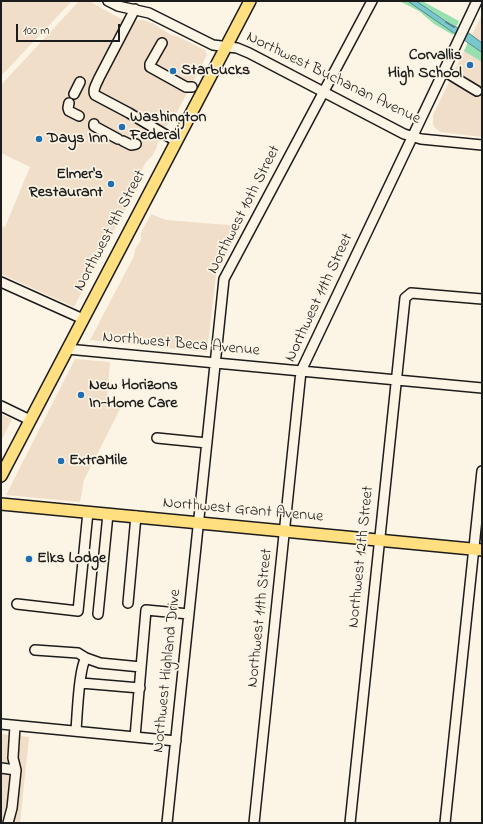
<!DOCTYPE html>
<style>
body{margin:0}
#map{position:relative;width:483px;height:824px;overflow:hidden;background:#fcf5e5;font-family:"Indie Flower",sans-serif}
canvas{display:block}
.frame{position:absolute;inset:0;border:2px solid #1c1c1c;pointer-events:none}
.scale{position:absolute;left:16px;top:24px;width:104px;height:18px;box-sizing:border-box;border:2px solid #1c1c1c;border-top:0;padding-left:5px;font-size:12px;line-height:14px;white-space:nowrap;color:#1c1c1c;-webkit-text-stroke:3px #fcf5e5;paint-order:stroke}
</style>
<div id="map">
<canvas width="483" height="824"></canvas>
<div class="frame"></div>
<div class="scale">100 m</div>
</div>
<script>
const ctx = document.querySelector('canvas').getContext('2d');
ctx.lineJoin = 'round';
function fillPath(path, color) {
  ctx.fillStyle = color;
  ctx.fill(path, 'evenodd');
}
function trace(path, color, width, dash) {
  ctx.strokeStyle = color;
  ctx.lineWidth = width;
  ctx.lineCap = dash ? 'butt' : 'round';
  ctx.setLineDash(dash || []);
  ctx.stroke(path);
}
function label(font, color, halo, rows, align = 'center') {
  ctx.font = font + ' "Indie Flower",sans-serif';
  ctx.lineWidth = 3.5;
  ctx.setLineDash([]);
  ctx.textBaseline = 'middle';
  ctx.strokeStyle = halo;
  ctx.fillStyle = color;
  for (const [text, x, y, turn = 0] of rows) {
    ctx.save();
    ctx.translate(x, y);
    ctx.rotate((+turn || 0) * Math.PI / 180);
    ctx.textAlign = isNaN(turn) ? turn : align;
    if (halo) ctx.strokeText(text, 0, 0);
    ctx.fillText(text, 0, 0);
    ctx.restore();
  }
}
fillPath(new Path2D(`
 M1,1h71l-71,75z
 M79,1h10l32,18 9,2 13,-1 11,4 17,11 6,1 28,14 2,5 -33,63 -8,8 -7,11 -2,10 -5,9 -6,6 -8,15v9l-25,46 -14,18 -6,13 1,6 -20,38 -73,-33v-48l4,1 25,-60 -29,-14v-68z
 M482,14v123l-42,-5 -6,-5 -1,-3v-9z
 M151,214l15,6 75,6 -25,49 -9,77 -117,-12 44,-84 1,-7 6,-9v-7z
 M75,359l35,3 -3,37 14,8 -37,73 -4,22 -74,-7z
 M1,414l11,5 -11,22z
 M1,734l28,3 -9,86h-19z`), '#f0dec8');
fillPath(new Path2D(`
 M399,1h10l45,31 -1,3 -19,-11 -15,-13z
 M416,1h6l37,20 -3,6z
 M468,42l14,10v10l-18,-11z`), '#97e0b0');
const water = new Path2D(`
 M408,1h8l34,23 20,10 12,9v9z`);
fillPath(water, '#78c9ce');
trace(water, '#538487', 1);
trace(new Path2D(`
 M446,22l8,5`), '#538487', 2);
const minor = new Path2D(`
 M108,1l10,5 31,7 64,32 24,3 12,5 155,81 17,5 61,6
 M135,9l-36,69c-2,5 -7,12 -4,17l34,18 47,28
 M162,43l-12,21v3l36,20h6
 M444,71l33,20
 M74,94l6,-12
 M69,103l-1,5 1,3 10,5
 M94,124v2l24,13
 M123,141l8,4 5,-1
 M1,282l82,37
 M67,349l415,39
 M1,406l29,14
 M157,438l50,5
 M128,603l8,-87
 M17,604l61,7 10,-99
 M98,614l10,-100
 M35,650l43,3 8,5 14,5 41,4
 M81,683l59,5
 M1,724l175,17
 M76,731c1,-14 3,-64 10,-73
 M135,737l11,-127 43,4
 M1,768l15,2
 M8,823l4,-15 4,-38 -3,-12 2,-32
 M167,823l57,-544 148,-278
 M254,823l47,-452 176,-370
 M350,823l55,-525 6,-5 71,6
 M445,823l37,-352`);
const major = new Path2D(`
 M1,476l249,-475
 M1,504l481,46`);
trace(minor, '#1c1c1c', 12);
trace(major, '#1c1c1c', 14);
trace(minor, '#fcf5e5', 9);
trace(major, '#ffdf80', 11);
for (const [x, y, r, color] of [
 [470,65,4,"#1f6fb2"],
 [173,71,4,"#1f6fb2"],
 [122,127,4,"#1f6fb2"],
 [39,139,4,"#1f6fb2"],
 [111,184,4,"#1f6fb2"],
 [81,395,4,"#1f6fb2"],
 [61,461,4,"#1f6fb2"],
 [29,559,4,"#1f6fb2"]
]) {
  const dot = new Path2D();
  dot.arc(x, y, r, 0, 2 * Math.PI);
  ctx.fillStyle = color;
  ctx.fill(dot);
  trace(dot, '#fcf5e5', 1.5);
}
label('bold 16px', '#1c1c1c', '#fcf5e5', [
 ["Corvallis",462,56,"right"],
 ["High School",462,74,"right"],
 ["Starbucks",181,71],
 ["Washington",130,118],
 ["Federal",130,136],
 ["Days Inn",47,139],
 ["Elmer's",103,175,"right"],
 ["Restaurant",103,193,"right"],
 ["New Horizons",89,386],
 ["In-Home Care",89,404],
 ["ExtraMile",69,461],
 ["Elks Lodge",37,559]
], 'left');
label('16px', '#1c1c1c', '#fcf5e5', [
 ["Northwest Buchanan Avenue",333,79,26],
 ["Northwest 10th Street",245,210,-63],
 ["Northwest 9th Street",111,231,-62],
 ["Northwest 11th Street",320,298,-65],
 ["Northwest Beca Avenue",181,345,5],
 ["Northwest Grant Avenue",243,511,5],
 ["Northwest 12th Street",362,557,-84],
 ["Northwest 11th Street",261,618,-84],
 ["Northwest Highland Drive",168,671,-84]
]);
</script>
